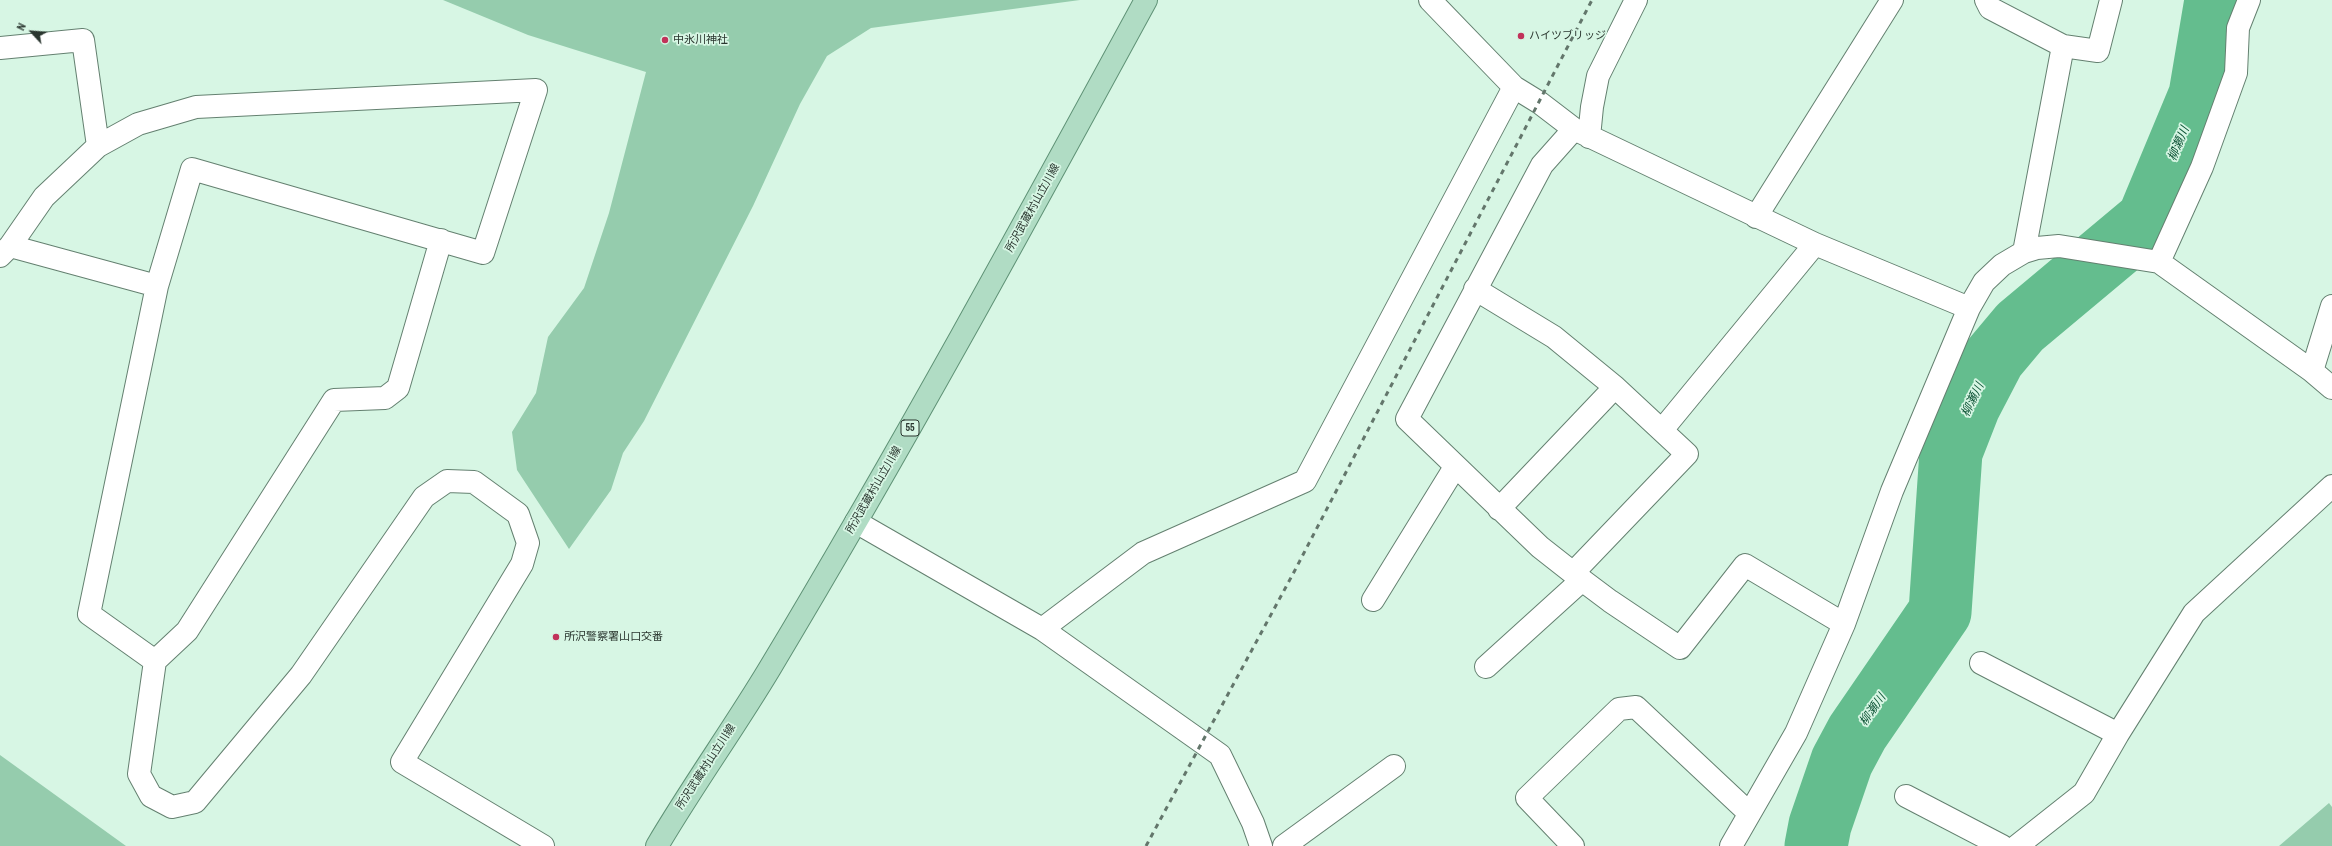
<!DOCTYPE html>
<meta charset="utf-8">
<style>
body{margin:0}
#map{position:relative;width:2332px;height:846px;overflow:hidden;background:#d7f6e4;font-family:"Archivo Narrow",sans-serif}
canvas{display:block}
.north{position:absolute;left:12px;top:12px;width:40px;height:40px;-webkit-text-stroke:3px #d7f6e4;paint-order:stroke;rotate:296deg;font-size:11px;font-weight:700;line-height:16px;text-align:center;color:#2a362f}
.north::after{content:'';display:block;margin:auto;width:14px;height:18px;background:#2a362f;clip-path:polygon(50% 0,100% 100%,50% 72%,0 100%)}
</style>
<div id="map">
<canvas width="2332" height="846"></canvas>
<div class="north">N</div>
</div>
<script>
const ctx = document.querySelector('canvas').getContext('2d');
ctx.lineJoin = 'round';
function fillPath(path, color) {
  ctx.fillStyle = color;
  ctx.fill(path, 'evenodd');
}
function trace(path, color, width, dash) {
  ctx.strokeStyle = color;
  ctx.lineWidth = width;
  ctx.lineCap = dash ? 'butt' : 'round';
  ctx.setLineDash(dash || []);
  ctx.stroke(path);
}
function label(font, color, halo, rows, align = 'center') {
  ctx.font = font + ' "Archivo Narrow","Noto Sans JP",sans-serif';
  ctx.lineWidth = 3.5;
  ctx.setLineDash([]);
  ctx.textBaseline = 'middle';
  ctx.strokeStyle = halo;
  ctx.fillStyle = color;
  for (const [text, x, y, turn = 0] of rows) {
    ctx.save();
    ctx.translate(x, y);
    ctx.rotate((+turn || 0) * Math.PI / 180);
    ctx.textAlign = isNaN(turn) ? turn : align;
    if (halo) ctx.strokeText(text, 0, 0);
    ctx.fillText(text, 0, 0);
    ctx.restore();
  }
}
fillPath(new Path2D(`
 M443,0h637l-209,28 -44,28 -27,48 -47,102 -109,215 -21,32 -12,37 -42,59 -52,-79 -5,-38 24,-39 12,-56 36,-49 25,-75 37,-141 -118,-37z
 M0,755l126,91h-126z
 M2329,803l3,4v39h-53z`), '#95ccad');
trace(new Path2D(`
 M1816,846l4,-21 22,-64 15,-28 83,-121 11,-160 18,-46 25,-48 26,-31 128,-107 52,-125 16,-95`), '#64bd8e', 63);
const minor = new Path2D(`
 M1430,0l84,87 26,16 34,26 241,115 154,64 15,-26 18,-17 22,-13 13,-4 22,-2 100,16 153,109 20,17
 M1986,0l4,8 73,38 35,5 13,-51
 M0,48l83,-8 15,106
 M1589,137l3,-30 6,-31 38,-76
 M1756,217l136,-217
 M441,240l-43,148 -13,10 -51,2 -147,231 -32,30 -16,113 12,22 21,11 23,-5 106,-127 123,-178 23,-16 27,1 44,32 10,29 -6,21 -120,198 141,84
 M10,246l147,40
 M2024,252l39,-206
 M0,256l10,-10 34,-49 54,-51 40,-22 58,-17 340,-17 -53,163 -291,-84 -35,117 -68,328 66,47
 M2159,262l43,-95 34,-94 2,-45 11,-28
 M1475,289l79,48 61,50 72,67 -114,119
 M2312,371l20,-65
 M1662,430l153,-186
 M1499,509l116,-122
 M856,522l186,107 178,126 33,68 8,23
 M1582,580l28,21 70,47 65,-83 99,59
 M1373,600l82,-133
 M1042,629l101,-76 162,-72 209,-394
 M1981,663l137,71
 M1486,667l96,-87 -42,-33 -133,-128 135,-254 32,-36
 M1906,796l96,50
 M1284,846l110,-80
 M1573,846l-46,-48 92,-89 17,-2 113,106
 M1731,846l65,-113 48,-109 48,-133 77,-183
 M2017,846l67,-53 34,-59 76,-121 138,-127`);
const major = new Path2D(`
 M657,846c36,-61 77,-118 113,-178 132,-220 254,-444 376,-668`);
trace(minor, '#648070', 24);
trace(major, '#5f9276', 24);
trace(minor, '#fff', 22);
trace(major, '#b0dcc4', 22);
trace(new Path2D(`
 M1146,846l148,-274 298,-572`), '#63766b', 3, [5, 5]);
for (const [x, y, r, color] of [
 [1521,36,4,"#c1325a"],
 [665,40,4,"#c1325a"],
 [556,637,4,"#c1325a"]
]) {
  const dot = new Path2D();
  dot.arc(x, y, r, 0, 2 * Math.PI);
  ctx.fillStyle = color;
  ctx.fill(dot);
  trace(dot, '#d7f6e4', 1.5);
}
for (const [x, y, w] of [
 [910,428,18]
]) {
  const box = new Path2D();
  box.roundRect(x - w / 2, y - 8, w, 16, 3);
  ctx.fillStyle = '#d7f6e4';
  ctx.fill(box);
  trace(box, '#2a362f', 1);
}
label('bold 10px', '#2a362f', null, [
 ["55",910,428]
]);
label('11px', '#2a362f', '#d7f6e4', [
 ["ハイツブリッジ",1529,36],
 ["中氷川神社",673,40],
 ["所沢警察署山口交番",564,637]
], 'left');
label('11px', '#2a362f', '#d7f6e4', [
 ["所沢武蔵村山立川線",1033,208,-61],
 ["所沢武蔵村山立川線",874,490,-60],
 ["所沢武蔵村山立川線",706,767,-57]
]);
label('italic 12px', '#0e5436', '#d7f6e4', [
 ["柳瀬川",2179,144,-67],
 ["柳瀬川",1973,400,-64],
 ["柳瀬川",1873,710,-55]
]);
</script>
